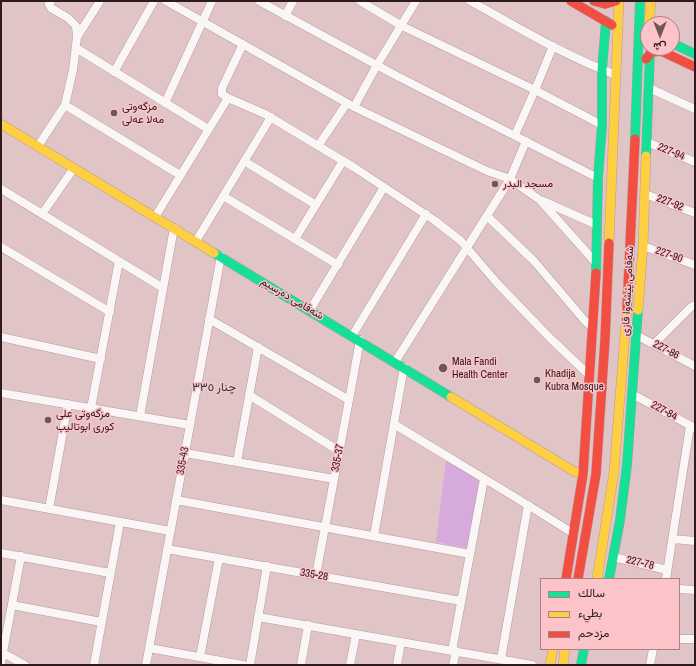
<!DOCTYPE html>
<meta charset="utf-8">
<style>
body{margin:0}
#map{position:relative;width:696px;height:666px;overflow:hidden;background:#e1c4c6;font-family:"Archivo Narrow",Vazirmatn,sans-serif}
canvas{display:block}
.frame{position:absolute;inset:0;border:2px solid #2f1b1d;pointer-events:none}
.legend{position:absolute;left:540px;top:578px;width:140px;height:72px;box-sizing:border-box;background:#fcc4c9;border:1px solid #aa8084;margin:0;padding:5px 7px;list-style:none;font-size:12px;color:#2f1b1d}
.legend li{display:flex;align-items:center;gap:8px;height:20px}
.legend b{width:20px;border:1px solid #aa8084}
.north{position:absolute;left:640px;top:16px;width:40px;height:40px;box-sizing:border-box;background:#fcc4c9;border:1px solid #aa8084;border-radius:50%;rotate:180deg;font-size:11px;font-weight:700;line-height:16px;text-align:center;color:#2f1b1d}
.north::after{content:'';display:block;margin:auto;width:14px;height:18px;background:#6d5658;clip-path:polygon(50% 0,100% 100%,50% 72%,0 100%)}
</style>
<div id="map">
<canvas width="696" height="666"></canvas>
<div class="frame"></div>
<ul class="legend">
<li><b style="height:5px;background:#16e098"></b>سالك</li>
<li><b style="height:5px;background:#ffcf43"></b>بطيء</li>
<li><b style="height:5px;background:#f24e42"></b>مزدحم</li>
</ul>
<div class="north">ش</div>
</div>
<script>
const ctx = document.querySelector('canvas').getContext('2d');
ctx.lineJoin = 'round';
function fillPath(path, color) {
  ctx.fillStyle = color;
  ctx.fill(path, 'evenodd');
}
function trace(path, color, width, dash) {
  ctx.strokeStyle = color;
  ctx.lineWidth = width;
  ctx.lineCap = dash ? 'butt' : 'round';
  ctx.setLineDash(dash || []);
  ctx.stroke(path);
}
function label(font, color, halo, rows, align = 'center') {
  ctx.font = font + ' "Archivo Narrow",Vazirmatn,sans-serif';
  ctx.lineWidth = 3;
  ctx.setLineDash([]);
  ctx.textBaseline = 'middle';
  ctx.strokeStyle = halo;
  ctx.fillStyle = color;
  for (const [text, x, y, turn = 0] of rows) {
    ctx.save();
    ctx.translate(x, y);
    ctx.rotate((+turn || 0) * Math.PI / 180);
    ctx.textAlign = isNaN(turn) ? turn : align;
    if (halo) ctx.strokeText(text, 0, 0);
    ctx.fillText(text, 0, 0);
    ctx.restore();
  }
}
fillPath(new Path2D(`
 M446,460l33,21 -12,67 -31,-6z`), '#d7aadd');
const street = new Path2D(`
 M51,1l-2,3 2,4 17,10 8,8 1,11
 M166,1l188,106 133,64 23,8 30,21 56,63
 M259,1l136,74 203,103
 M360,1l42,25 133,64 67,35
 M470,1c48,26 95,55 146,74
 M285,16l8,-15
 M243,44l-21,44v6l6,4 37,16 90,54 79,52 27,21 36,42 52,54 40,38
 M76,48l132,81
 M114,72l40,-71
 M649,88l46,21
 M165,103l47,-102
 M65,105l115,70
 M354,107l23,-42 39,-64
 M515,135l20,-45 18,-44
 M647,142l48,20
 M38,146l27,-41 8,-35 4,-33 23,-36
 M318,146l29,-43
 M244,161l72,44
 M1,189l162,99
 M645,194l50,19
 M223,196l115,69
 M543,201l54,24
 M42,214l32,-46
 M487,216l47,45 51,60 8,7
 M155,217l73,-119
 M295,239l48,-78
 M196,241l75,-124
 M643,246l52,19
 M1,247l109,65
 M310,310l74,-123
 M209,319l140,81
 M636,335l59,31
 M352,336l74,-122
 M1,337l100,22
 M654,344l37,-37 4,-2
 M395,362l115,-183 16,-38
 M1,393l189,32
 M632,394l63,34
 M249,395l90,56
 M91,408l28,-147
 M140,416l34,-188
 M394,424c60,37 121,72 180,110
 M185,453l149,26
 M237,462l21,-115
 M1,500l169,31
 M176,500l294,54
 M49,509l19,-105
 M374,536l30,-169
 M673,539l22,2
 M167,549l294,52
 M1,553l109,20
 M613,557l54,13
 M316,575l33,-175 11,-60
 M666,579l24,-153
 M679,589l16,1
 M12,605l89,17
 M258,617l274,48
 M679,639h16
 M149,648l94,17
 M452,651l32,-172
 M3,653l22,12
 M200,657l19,-99
 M501,659l27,-154
 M1,663l20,-107
 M94,665l26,-143
 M146,665l75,-409
 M250,665l17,-99
 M301,665l7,-40
 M350,665l6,-31
 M397,665l4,-23
 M453,665l3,-14
 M650,665l3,-16`);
const fast = new Path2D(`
 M672,43l23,11
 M635,139l5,-138
 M646,156l4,-103
 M214,253l237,144
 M596,273l2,-95 4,-53v-55l4,-49
 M609,579l11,-59 7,-55 11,-155
 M581,665l3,-16`);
const slow = new Path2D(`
 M649,24l2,-23
 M1,124l213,129
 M609,243l10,-242
 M638,310l5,-64 3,-90
 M451,397l124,75 8,2
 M597,579l17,-107 13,-163
 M550,665l3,-16
 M563,665l2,-16`);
const jam = new Path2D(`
 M571,1l41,24
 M594,1l11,3 11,-3
 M646,59l6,-7 9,-1 34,16
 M627,309l8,-170
 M566,579l17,-105 13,-201
 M578,579l18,-105 9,-134 4,-97`);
trace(street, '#b39c9e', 9);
trace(fast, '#b39c9e', 10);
trace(slow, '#b39c9e', 10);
trace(jam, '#b39c9e', 10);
trace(street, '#faf6f6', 8);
trace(fast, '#16e098', 9);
trace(slow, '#ffcf43', 9);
trace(jam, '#f24e42', 9);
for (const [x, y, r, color] of [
 [114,113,4,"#6d5658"],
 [495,184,4,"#6d5658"],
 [443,368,5,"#6d5658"],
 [537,380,4,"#6d5658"],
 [48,420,4,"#6d5658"]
]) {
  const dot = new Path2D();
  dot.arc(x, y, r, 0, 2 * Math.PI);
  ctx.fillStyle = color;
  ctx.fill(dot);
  trace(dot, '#fcc4c9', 1.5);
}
label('11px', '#2f1b1d', '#fcc4c9', [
 ["مزگەوتی",122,107],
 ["مەلا عەلی",122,120],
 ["مسجد البدر",503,184],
 ["Mala Fandi",452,362],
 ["Health Center",452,375],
 ["Khadija",545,374],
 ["Kubra Mosque",545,387],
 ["مزگەوتی علی",56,414],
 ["کوری ابوتالیب",56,427]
], 'left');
label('11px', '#2f1b1d', '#fcc4c9', [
 ["227-94",671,152,23],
 ["227-92",670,203,21],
 ["227-90",669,255,20],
 ["شەقامی پێشەوا قازی",628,291,-87],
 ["شەقامی دەرسیم",292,299,31],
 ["227-86",666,350,28],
 ["227-84",664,411,29],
 ["335-37",338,458,-79],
 ["335-43",183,461,-80],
 ["227-78",640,563,13],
 ["335-28",314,575,10]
]);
label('12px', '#183a39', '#fcc4c9', [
 ["چنار ٣٣٥",214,388]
]);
</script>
